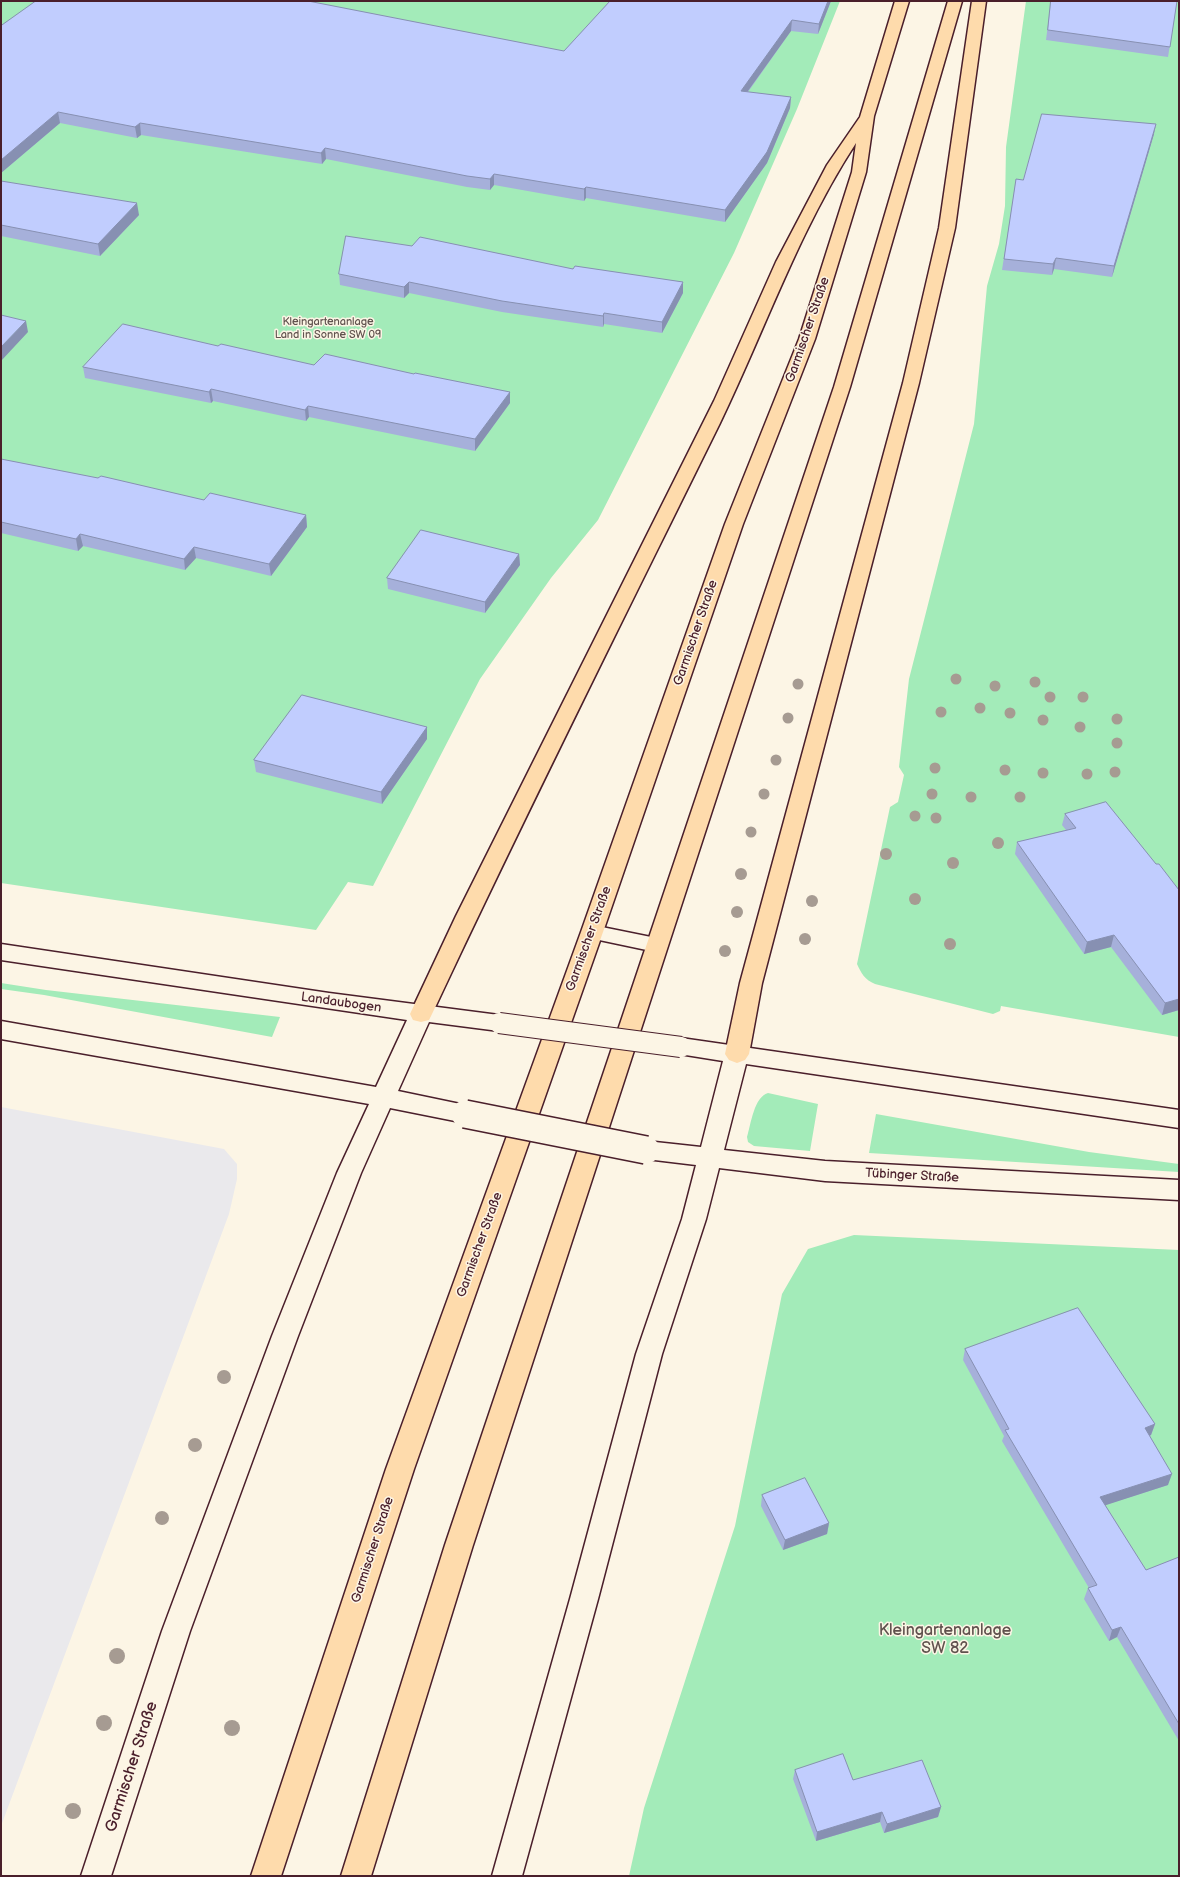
<!DOCTYPE html>
<meta charset="utf-8">
<style>
body{margin:0}
#map{position:relative;width:1180px;height:1877px;overflow:hidden;background:#fcf5e5;font-family:"Balsamiq Sans",sans-serif}
canvas{display:block}
.frame{position:absolute;inset:0;border:2px solid #4a1f2b;pointer-events:none}
</style>
<div id="map">
<canvas width="1180" height="1877"></canvas>
<div class="frame"></div>
</div>
<script>
const ctx = document.querySelector('canvas').getContext('2d');
ctx.lineJoin = 'round';
function fillPath(path, color) {
  ctx.fillStyle = color;
  ctx.fill(path, 'evenodd');
}
function trace(path, color, width, dash) {
  ctx.strokeStyle = color;
  ctx.lineWidth = width;
  ctx.lineCap = dash ? 'butt' : 'round';
  ctx.setLineDash(dash || []);
  ctx.stroke(path);
}
function label(font, color, halo, rows, align = 'center') {
  ctx.font = font + ' "Balsamiq Sans",sans-serif';
  ctx.lineWidth = 3;
  ctx.setLineDash([]);
  ctx.textBaseline = 'middle';
  ctx.strokeStyle = halo;
  ctx.fillStyle = color;
  for (const [text, x, y, turn = 0] of rows) {
    ctx.save();
    ctx.translate(x, y);
    ctx.rotate((+turn || 0) * Math.PI / 180);
    ctx.textAlign = isNaN(turn) ? turn : align;
    if (halo) ctx.strokeText(text, 0, 0);
    ctx.fillText(text, 0, 0);
    ctx.restore();
  }
}
fillPath(new Path2D(`
 M1,1107l223,42 13,15v15l-8,35 -228,612z`), '#eae9ec');
fillPath(new Path2D(`
 M1,1h839l-43,108 -63,144 -136,267 -47,58 -71,101 -107,207 -25,-4 -32,48 -315,-47z
 M1026,1h153v1036l-178,-31 -1,5 -7,3 -118,-30c-10,-4 -14,-11 -18,-20l33,-157 8,-5 6,-27 -5,-8 10,-88 65,-255 13,-138 12,-42 6,-38 1,-59z
 M1,983l45,7 234,27 -8,20 -228,-42 -43,-6z
 M768,1093l50,11 -8,47 -56,-5 -6,-4 -1,-5c4,-13 7,-40 21,-44z
 M876,1114l213,38 90,12v8l-310,-19z
 M854,1235l325,15v626h-550l15,-68 91,-282 47,-232 26,-45z`), '#a3ebb9');
const lane = new Path2D(`
 M592,925l64,13 7,2 3,5 -3,5 -7,2 -71,-15 -3,-5 3,-5z`);
const secondary = new Path2D(`
 M1,944l328,49 170,22 8,2 3,6 -3,6 -8,2 -70,-9 -31,69 67,14 8,3 4,6 -4,6 -8,3 -75,-15 -29,65 -63,163 -108,295 -79,245h-30l81,-245 110,-295 65,-163 32,-69 -368,-65v-18l375,66 31,-67 -406,-60z
 M681,1038l498,72v18l-433,-64 -22,86 101,11 354,19v20l-354,-19 -106,-13 -13,51 -44,135 -64,245 -76,277h-30l78,-277 66,-245 46,-135 14,-54 -50,-6 -8,-2 -4,-7 4,-7 8,-2 55,6 22,-86 -50,-8 -4,-6 4,-6z`);
const highway = new Path2D(`
 M895,1h14l-35,115 -8,56 -51,167 -72,185 -140,408 -189,537 -133,407h-30l135,-407 195,-537 144,-408 74,-185 53,-167 4,-29c-57,87 -91,187 -136,280 -97,197 -195,392 -288,591l-3,6 -8,2 -8,-2 -3,-6 46,-98 258,-515 62,-139 51,-97 33,-48z
 M948,1h14l-112,386 -377,1158 -102,331h-30l104,-331 389,-1158z
 M972,1h14l-31,227 -36,155 -157,600 -13,71 -4,6 -8,3 -8,-3 -4,-6 15,-71 163,-600 36,-155z`);
trace(lane, '#4a1f2b', 3);
trace(secondary, '#4a1f2b', 3);
trace(highway, '#4a1f2b', 3);
fillPath(lane, '#fcf5e5');
fillPath(secondary, '#fcf5e5');
fillPath(highway, '#fedbac');
const secondaryBridgeFar1 = new Path2D(`
 M499,1023l182,24`);
const secondaryBridge = new Path2D(`
 M465,1114l181,36`);
trace(secondaryBridgeFar1, '#4a1f2b', 22, []);
trace(secondaryBridge, '#4a1f2b', 30, []);
trace(secondaryBridgeFar1, '#fcf5e5', 20);
trace(secondaryBridge, '#fcf5e5', 27);
ctx.fillStyle = '#a69b92';
for (const [x, y, r] of [
 [956,679,5.5],
 [1035,682,5.5],
 [798,684,5.5],
 [995,686,5.5],
 [1050,697,5.5],
 [1083,697,5.5],
 [980,708,5.5],
 [941,712,5.5],
 [1010,713,5.5],
 [788,718,5.5],
 [1117,719,5.5],
 [1043,720,5.5],
 [1080,727,5.5],
 [1117,743,5.5],
 [776,760,5.5],
 [935,768,5.5],
 [1005,770,5.5],
 [1115,772,5.5],
 [1043,773,5.5],
 [1087,774,5.5],
 [764,794,5.5],
 [932,794,5.5],
 [971,797,5.5],
 [1020,797,5.5],
 [915,816,5.5],
 [936,818,5.5],
 [751,832,5.5],
 [998,843,6],
 [886,854,6],
 [953,863,6],
 [741,874,6],
 [915,899,6],
 [812,901,6],
 [737,912,6],
 [805,939,6],
 [950,944,6],
 [725,951,6],
 [224,1377,7],
 [195,1445,7],
 [162,1518,7],
 [117,1656,8],
 [104,1723,8],
 [232,1728,8],
 [73,1811,8]
]) {
  ctx.beginPath();
  ctx.arc(x, y, r, 0, 2 * Math.PI);
  ctx.fill();
}
fillPath(new Path2D(`
 M610,1h221l-13,33 -27,-3 -43,61 43,5 -1,11 -23,55 -42,59 -139,-24 -2,3 -90,-16 -4,5 -23,-3 -141,-28 -4,5 -181,-29 -4,3 -77,-15 -59,50v-147l563,25z
 M1051,1h126l-9,56 -122,-17z
 M1154,134l-42,143 -58,-8 -2,6 -50,-5 14,-91 7,1z
 M1,181l138,34 -39,41 -99,-20z
 M412,246l161,23 110,13v11l-21,40 -58,-9 -1,3 -101,-15 -93,-19 -5,5 -64,-13 -1,-11z
 M314,365l196,38 -35,48 -166,-34 -3,4 -93,-20 -2,2 -126,-25 -2,-11z
 M1,459l203,41 102,15 1,12 -36,49 -75,-18 -11,12 -102,-24 -5,5 -77,-18z
 M519,554l1,11 -35,48 -97,-24 -1,-11z
 M427,739l-45,65 -126,-32 -2,-12z
 M1065,814l91,50 23,26v120l-17,5 -51,-68 -27,7 -69,-100 2,-12 49,-12 -4,-5z
 M965,1349l190,75 -4,11 -1,1 18,49 -63,20 41,65 33,-13v184l-62,-104 -8,4 -25,-42 4,-11h1l-87,-147 2,-5 -41,-76z
 M762,1495l67,28 -2,11 -44,16 -22,-44z
 M795,1770l58,10 88,27 -3,10 -54,16 -4,-11 -64,19 -23,-62z`), '#a6b0da');
fillPath(new Path2D(`
 M828,1h3l-13,33 1,-10z
 M792,20l-1,11 -51,71 1,-11z
 M791,97l-1,11 -23,55 -42,59v-12z
 M58,112l2,11 -59,50v-13z
 M140,123l1,12 -4,3 -2,-11z
 M1156,124l-2,10 -42,143 2,-11z
 M325,148l1,11 -4,5 -1,-11z
 M494,174v11l-4,5v-11z
 M586,187v11l-2,3v-12z
 M137,203l2,12 -39,41 -2,-12z
 M1056,258l-2,11 -2,6 1,-11z
 M409,282v11l-5,5v-11z
 M683,282v11l-21,40v-11z
 M604,313v11l-1,3v-11z
 M26,321l2,11 -27,29v-14z
 M211,389l2,12 -2,2 -2,-11z
 M510,392v11l-35,48v-12z
 M308,406l1,11 -3,4 -1,-11z
 M306,515l1,12 -36,49 -2,-12z
 M80,534l3,12 -5,5 -2,-12z
 M194,547l2,11 -11,12 -1,-11z
 M519,554l1,11 -35,48v-11z
 M427,727v12l-45,65 -1,-12z
 M1114,935l-3,12 -27,7 3,-12z
 M1179,999v11l-17,5 3,-12z
 M1155,1424l-4,11 -9,3 3,-10z
 M1172,1474l-4,11 -71,23 3,-11z
 M829,1523l-2,11 -44,16 2,-10z
 M1121,1627l-4,10 -8,4 3,-11z
 M941,1807l-3,10 -54,16 3,-9z
 M882,1812l-2,10 -64,19 1,-9z`), '#8790b2');
const building = new Path2D(`
 M36,1h272l256,50 46,-50h218l-9,23 -27,-4 -51,71 50,6 -24,55 -42,58 -139,-23 -2,2 -90,-15 -4,5 -23,-3 -142,-28 -4,5 -181,-30 -5,4 -77,-15 -57,48v-134z
 M1051,1h126l-7,46 -122,-17z
 M1042,114l114,10 -42,142 -58,-8 -3,6 -49,-5 12,-80 7,1z
 M1,181l136,22 -39,41 -97,-19z
 M346,236l66,10 8,-9 153,32 2,-3 108,16 -21,40 -58,-9 -1,3 -101,-15 -93,-19 -5,5 -65,-13z
 M1,315l25,6 -25,26z
 M123,324l95,22 3,-2 93,21 11,-11 89,20 1,-1 95,19 -35,47 -167,-33 -3,4 -94,-21 -2,3 -126,-25z
 M1,459l97,19 3,-2 103,24 6,-7 96,22 -37,49 -75,-17 -10,12 -104,-25 -4,5 -75,-17z
 M421,530l98,24 -34,48 -98,-24z
 M302,695l125,32 -46,65 -127,-32z
 M1106,802l50,62h3l20,26v109l-14,4 -51,-68 -27,7 -70,-100 59,-14 -11,-14z
 M1078,1308l77,116 -10,4 27,46 -72,23 46,73 33,-13v167l-58,-97 -9,3 -24,-42 9,-3 -92,-155 4,-1 -44,-80z
 M805,1478l24,45 -44,17 -23,-45z
 M843,1754l10,26 69,-20 19,47 -54,17 -5,-12 -65,20 -22,-62z`);
fillPath(building, '#c1cdfe');
trace(building, '#8790b2', 1);
label('11px', '#60524e', '#fcf5e5', [
 ["Kleingartenanlage",328,322],
 ["Land in Sonne SW 09",328,335]
]);
label('13px', '#4a1f2b', '#fcf5e5', [
 ["Garmischer Straße",808,330,-71],
 ["Garmischer Straße",696,633,-71],
 ["Garmischer Straße",589,939,-70],
 ["Landaubogen",341,1003,8],
 ["Tübinger Straße",912,1176,3],
 ["Garmischer Straße",480,1245,-70],
 ["Garmischer Straße",373,1550,-72]
]);
label('16px', '#60524e', '#fcf5e5', [
 ["Kleingartenanlage",945,1631],
 ["SW 82",945,1649]
]);
label('16px', '#4a1f2b', '#fcf5e5', [
 ["Garmischer Straße",132,1767,-72]
]);
</script>
